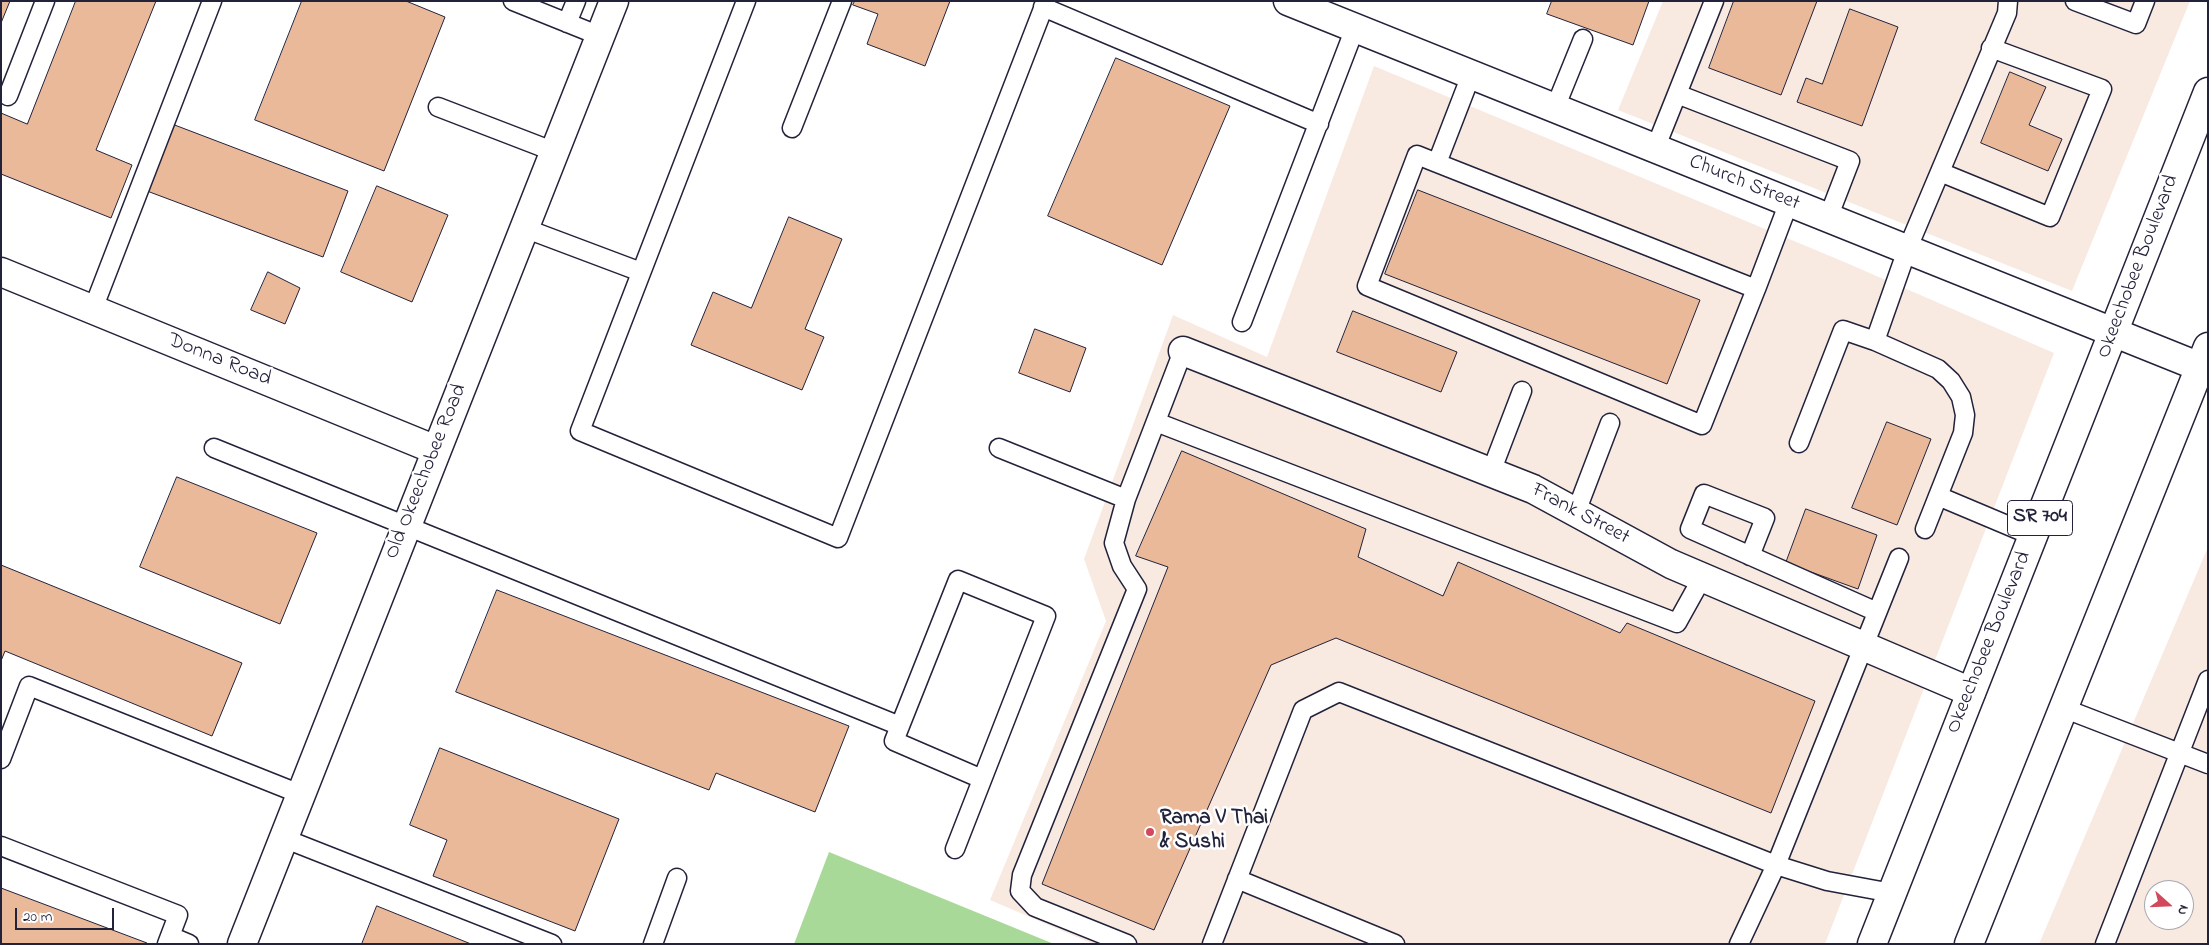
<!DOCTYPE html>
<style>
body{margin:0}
#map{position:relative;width:2209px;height:945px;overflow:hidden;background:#fff;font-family:"Indie Flower",sans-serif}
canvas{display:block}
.frame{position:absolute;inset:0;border:2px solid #22223b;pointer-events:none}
.north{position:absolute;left:2144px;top:880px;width:50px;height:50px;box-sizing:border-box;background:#fff;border:1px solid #a7a7b1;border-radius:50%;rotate:110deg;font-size:14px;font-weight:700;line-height:20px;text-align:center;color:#22223b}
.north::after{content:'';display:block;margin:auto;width:18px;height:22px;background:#d1495b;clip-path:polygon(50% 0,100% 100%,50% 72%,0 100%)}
.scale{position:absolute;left:15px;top:908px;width:99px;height:22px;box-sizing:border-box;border:2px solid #22223b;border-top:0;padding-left:6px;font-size:15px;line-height:18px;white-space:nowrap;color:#22223b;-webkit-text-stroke:4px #fff;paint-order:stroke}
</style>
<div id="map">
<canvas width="2209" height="945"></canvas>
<div class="frame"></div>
<div class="north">N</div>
<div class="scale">20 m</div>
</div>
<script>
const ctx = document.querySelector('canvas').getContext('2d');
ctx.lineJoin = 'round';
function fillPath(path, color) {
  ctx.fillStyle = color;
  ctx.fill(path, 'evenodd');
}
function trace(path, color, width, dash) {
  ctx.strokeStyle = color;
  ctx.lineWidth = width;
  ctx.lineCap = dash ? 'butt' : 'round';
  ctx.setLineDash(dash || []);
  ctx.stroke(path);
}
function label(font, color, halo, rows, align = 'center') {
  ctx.font = font + ' "Indie Flower",sans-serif';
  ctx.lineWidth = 5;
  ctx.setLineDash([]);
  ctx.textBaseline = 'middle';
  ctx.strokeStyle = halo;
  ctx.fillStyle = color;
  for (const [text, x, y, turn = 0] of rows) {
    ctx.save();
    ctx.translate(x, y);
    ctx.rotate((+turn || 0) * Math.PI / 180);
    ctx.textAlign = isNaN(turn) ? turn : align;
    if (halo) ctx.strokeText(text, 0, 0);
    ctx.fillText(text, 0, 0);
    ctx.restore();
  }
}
fillPath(new Path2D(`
 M1663,1h527l-118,290 -454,-181z
 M1374,66l468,195 212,92 -229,591h-732l-103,-44 116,-279 -22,-62 89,-244 94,42z
 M2208,547v397h-169zM2154,890h30v30h-30z`), '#f9eae1');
fillPath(new Path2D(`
 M829,852l225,92h-260z`), '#a9d999');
const building = new Path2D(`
 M1,1h9l-9,22z
 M76,1h80l-60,149 36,15 -21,53 -110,-44v-61l26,11z
 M302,1h104l39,16 -61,154 -129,-51z
 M855,1h95l-25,65 -58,-22 11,-30 -25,-9z
 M1552,1h97l-16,44 -86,-31z
 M1734,1h83l-36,94 -72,-27z
 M1850,9l48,18 -36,99 -65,-24 9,-24 16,6z
 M1116,58l114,48 -68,159 -114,-49z
 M2010,72l36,15 -17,38 33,14 -14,32 -67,-28z
 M172,124l176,67 -25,66 -176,-66z
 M377,186l71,29 -36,87 -71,-30z
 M1418,190l282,110 -33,84 -282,-110z
 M789,217l53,22 -37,90 19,8 -22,53 -111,-45 22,-53 38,16z
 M268,272l32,16 -15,36 -34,-14z
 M1353,311l104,41 -16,40 -104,-40z
 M1035,329l51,19 -16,44 -51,-19z
 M1887,422l44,17 -34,86 -45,-17z
 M1182,451l184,78 -8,28 85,39 15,-34 162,71 7,-10 188,78 -44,112 -435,-175 -65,27 -117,265 -112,-46 126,-317 -32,-11z
 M177,477l140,56 -37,91 -140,-57z
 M1806,509l71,26 -19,54 -72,-26z
 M1,565l241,98 -30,73 -207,-85 -4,10z
 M497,590l352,136 -34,86 -99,-39 -7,17 -253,-98z
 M440,748l179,71 -44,112 -142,-55 14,-36 -37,-15z
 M1,888l146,55v1h-146z
 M377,906l94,38h-109z`);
fillPath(building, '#eab99a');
trace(building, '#22223b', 1);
const lane = new Path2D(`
 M513,1l87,35
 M746,1l-166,430 258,107 208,-537
 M1714,1l-37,93 173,67 -22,57
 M2075,1l61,23 9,-23
 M1043,7l276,117
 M567,23l9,-22
 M1471,75l-34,88 319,126 33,-87
 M8,96l37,-95
 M438,107l117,45
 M1555,108l28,-69
 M792,128l50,-127
 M1655,149l22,-55
 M1437,163l-20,-8 -50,131 335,139 54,-136
 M1940,172l110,45 52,-128 -111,-41
 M524,228l117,44
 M93,309l119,-308
 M1242,322l113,-294
 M1875,341l63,28 13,12 10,16 4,18 -2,18 -38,96
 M1156,422l521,201 25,-45
 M1799,443l44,-113 32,11 32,-91 100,-237 1,-12
 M214,448l686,278
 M999,448l127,51
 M1491,472l31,-81
 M1938,496l95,40
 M1576,512l34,-89
 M1750,556l15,-38 -61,-24 -14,35 187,83
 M2063,708l145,56
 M1,759l28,-73 271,108
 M283,838l269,106
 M1,846l177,69 -11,29
 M955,849l91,-233 -88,-36 -64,161 88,38
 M1237,879l158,65
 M170,936l19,8
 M653,944l24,-66
 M1127,944l-92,-37 -15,-16 2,-16 115,-286 -15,-23 -8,-23 12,-44 57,-148
 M1212,944l91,-234 36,-18 437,173 51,16 65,12
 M1739,944l37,-79 123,-307
 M2105,944l103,-264`);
const street = new Path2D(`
 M1,272l435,178
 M1183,351l350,138 138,75 300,128`);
const secondary = new Path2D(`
 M1288,1l912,366
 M242,944l372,-943`);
const primary = new Path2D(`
 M1872,944l336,-852
 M1969,944l239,-597`);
trace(lane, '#22223b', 21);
trace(street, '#22223b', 31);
trace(secondary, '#22223b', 31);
trace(primary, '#22223b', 31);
trace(lane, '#fff', 18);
trace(street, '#fff', 28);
trace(secondary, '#fff', 28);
trace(primary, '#fff', 28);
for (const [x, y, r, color] of [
 [1150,832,5,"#d1495b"]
]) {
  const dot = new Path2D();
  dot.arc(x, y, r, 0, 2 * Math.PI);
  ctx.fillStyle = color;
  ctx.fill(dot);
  trace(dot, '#fff', 2);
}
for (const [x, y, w] of [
 [2040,518,65]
]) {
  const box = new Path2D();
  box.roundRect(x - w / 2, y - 17.5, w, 35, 4);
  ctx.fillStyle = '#fff';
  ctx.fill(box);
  trace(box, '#22223b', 1);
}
label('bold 20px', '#22223b', null, [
 ["SR 704",2040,518]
]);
label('21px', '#22223b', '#fff', [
 ["Church Street",1744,184,22],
 ["Okeechobee Boulevard",2139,267,-69],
 ["Donna Road",219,361,22],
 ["Old Okeechobee Road",427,472,-68],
 ["Frank Street",1580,515,28],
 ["Okeechobee Boulevard",1990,643,-68]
]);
label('bold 21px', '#22223b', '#fff', [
 ["Rama V Thai",1160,820],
 ["& Sushi",1160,844]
], 'left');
</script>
